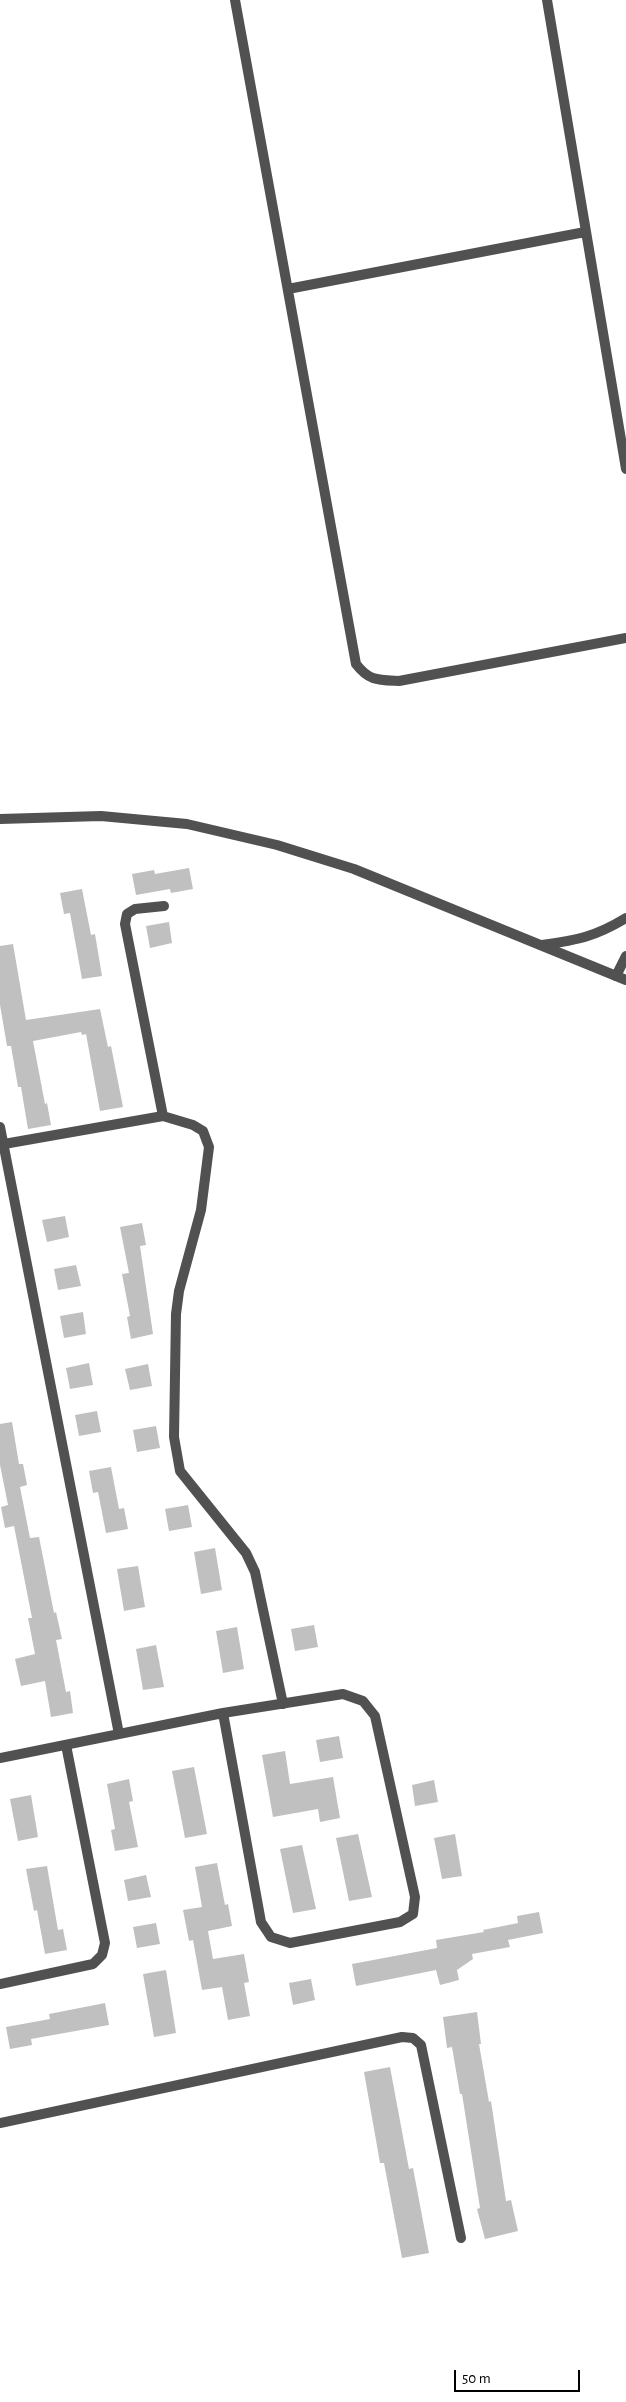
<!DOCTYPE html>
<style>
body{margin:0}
#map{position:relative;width:626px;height:2402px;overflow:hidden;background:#fff;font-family:"Alegreya Sans",sans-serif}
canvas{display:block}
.scale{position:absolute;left:454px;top:2370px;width:126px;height:22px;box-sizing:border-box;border:2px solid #000;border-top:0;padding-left:6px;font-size:15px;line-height:18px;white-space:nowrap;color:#000;-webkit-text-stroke:4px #fff;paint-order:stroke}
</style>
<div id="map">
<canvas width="626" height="2402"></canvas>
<div class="scale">50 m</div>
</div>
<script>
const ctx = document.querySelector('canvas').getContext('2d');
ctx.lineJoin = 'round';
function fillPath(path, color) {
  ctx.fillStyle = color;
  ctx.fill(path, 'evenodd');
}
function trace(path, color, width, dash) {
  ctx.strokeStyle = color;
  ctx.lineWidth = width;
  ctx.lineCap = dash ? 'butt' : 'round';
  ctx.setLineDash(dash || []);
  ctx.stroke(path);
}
fillPath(new Path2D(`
 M189,868l4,21 -22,4 -1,-4 -34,6 -4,-21 22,-4 1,4z
 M82,889l9,46 4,-1 7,42 -20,3 -12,-66 -6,1 -4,-21z
 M169,922l3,21 -22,5 -4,-22z
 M13,944l13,76 74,-11 8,38 3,-1 12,61 -23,4 -14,-77 -4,1 -1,-3 -48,9 12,63 2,-1 4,22 -23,4 -7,-42h-3l-7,-41h-4l-7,-41v-59z
 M65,1216l4,21 -22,5 -5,-22z
 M142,1223l4,22 -6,1 13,88 -22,5 -4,-22 3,-1 -8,-42 7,-1 -9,-46z
 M76,1265l5,21 -23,4 -4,-21z
 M83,1312l3,22 -22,4 -4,-22z
 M89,1363l4,22 -23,4 -4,-21z
 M148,1364l4,22 -22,4 -5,-21z
 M97,1411l4,21 -22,4 -4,-21z
 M12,1422l7,42h4l4,21 -7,2 10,51 9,-1 15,76 2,-1 6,27 -6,1 10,52 4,-1 3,22 -22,4 -6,-36 -24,5 -6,-27 20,-5 -7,-36h4l-18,-92 -9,2 -4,-21 7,-2 -8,-40v-41z
 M156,1426l4,22 -23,4 -4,-22z
 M111,1467l8,42 5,-1 4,21 -22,4 -8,-41 -5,1 -4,-22z
 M188,1505l4,22 -23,4 -4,-22z
 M215,1548l7,42 -21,4 -7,-42z
 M138,1566l7,41 -21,4 -7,-42z
 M314,1625l4,22 -23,4 -4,-22z
 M237,1627l7,42 -21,4 -7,-42z
 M156,1645l8,42 -21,3 -7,-41z
 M339,1736l4,22 -23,4 -4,-22z
 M285,1751l5,33 43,-7 7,41 -20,4 -2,-13 -45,8 -11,-62z
 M194,1767l13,67 -22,4 -13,-67z
 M129,1779l4,22 -4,1 9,45 -23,4 -4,-21 4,-1 -8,-45z
 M434,1780l4,22 -23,4 -3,-21z
 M31,1795l7,42 -20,4 -8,-42z
 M358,1834l14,63 -23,4 -13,-63z
 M455,1834l7,42 -20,3 -8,-41z
 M302,1845l14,64 -23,4 -13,-64z
 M217,1863l8,42 3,-1 4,22 -24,5 5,28 31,-5 5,28 -5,1 6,33 -22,4 -6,-33 -20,3 -9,-50 -4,1 -6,-31 19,-3 -7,-40z
 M47,1866l11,64 5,-1 4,21 -22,4 -8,-44 -3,1 -8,-42z
 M146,1875l5,22 -23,4 -4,-21z
 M539,1912l4,21 -35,7 2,7 -38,7 1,5 -16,11 2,10 -19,5 -4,-15 -80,16 -4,-22 85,-16 -1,-8 48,-8 -1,-2 35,-7 -1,-7z
 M156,1923l4,21 -23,4 -4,-21z
 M166,1970l10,63 -22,4 -11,-63z
 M311,1979l4,21 -22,5 -4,-22z
 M105,2003l4,22 -78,14 1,6 -22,4 -4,-22 44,-8 -1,-5z
 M477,2012l4,32h-2l10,58 2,-1 15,100 5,-1 7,31 -33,8 -8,-30 3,-1 -18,-114h-2l-8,-47 -5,1 -4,-31z
 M390,2067l19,102 4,-1 16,85 -27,5 -18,-95h-4l-16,-91z`), '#c0c0c0');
trace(new Path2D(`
 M235,0l121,664c13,17 22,16 43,17l227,-43
 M547,0l79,469
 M288,289l297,-57
 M616,976l10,-20
 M163,1116l30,9 10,6 6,16 -8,63 -22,81 -3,23 -2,123 6,34 66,82 9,19 28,132
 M0,1127l119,607
 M4,1144l159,-28 -38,-192 2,-10 8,-5 29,-3
 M0,1758l223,-45 120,-19 20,7 12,15 40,181 -2,17 -13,8 -110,21 -19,-6 -10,-15 -38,-209
 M0,1984l93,-20 9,-9 3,-12 -39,-198
 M0,2123l402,-86 11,1 8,7 40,193`), '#515151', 10);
trace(new Path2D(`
 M0,819l101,-3 86,8 90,21 77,24 272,111
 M542,945c35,-5 53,-8 84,-27`), '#515151', 10);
</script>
